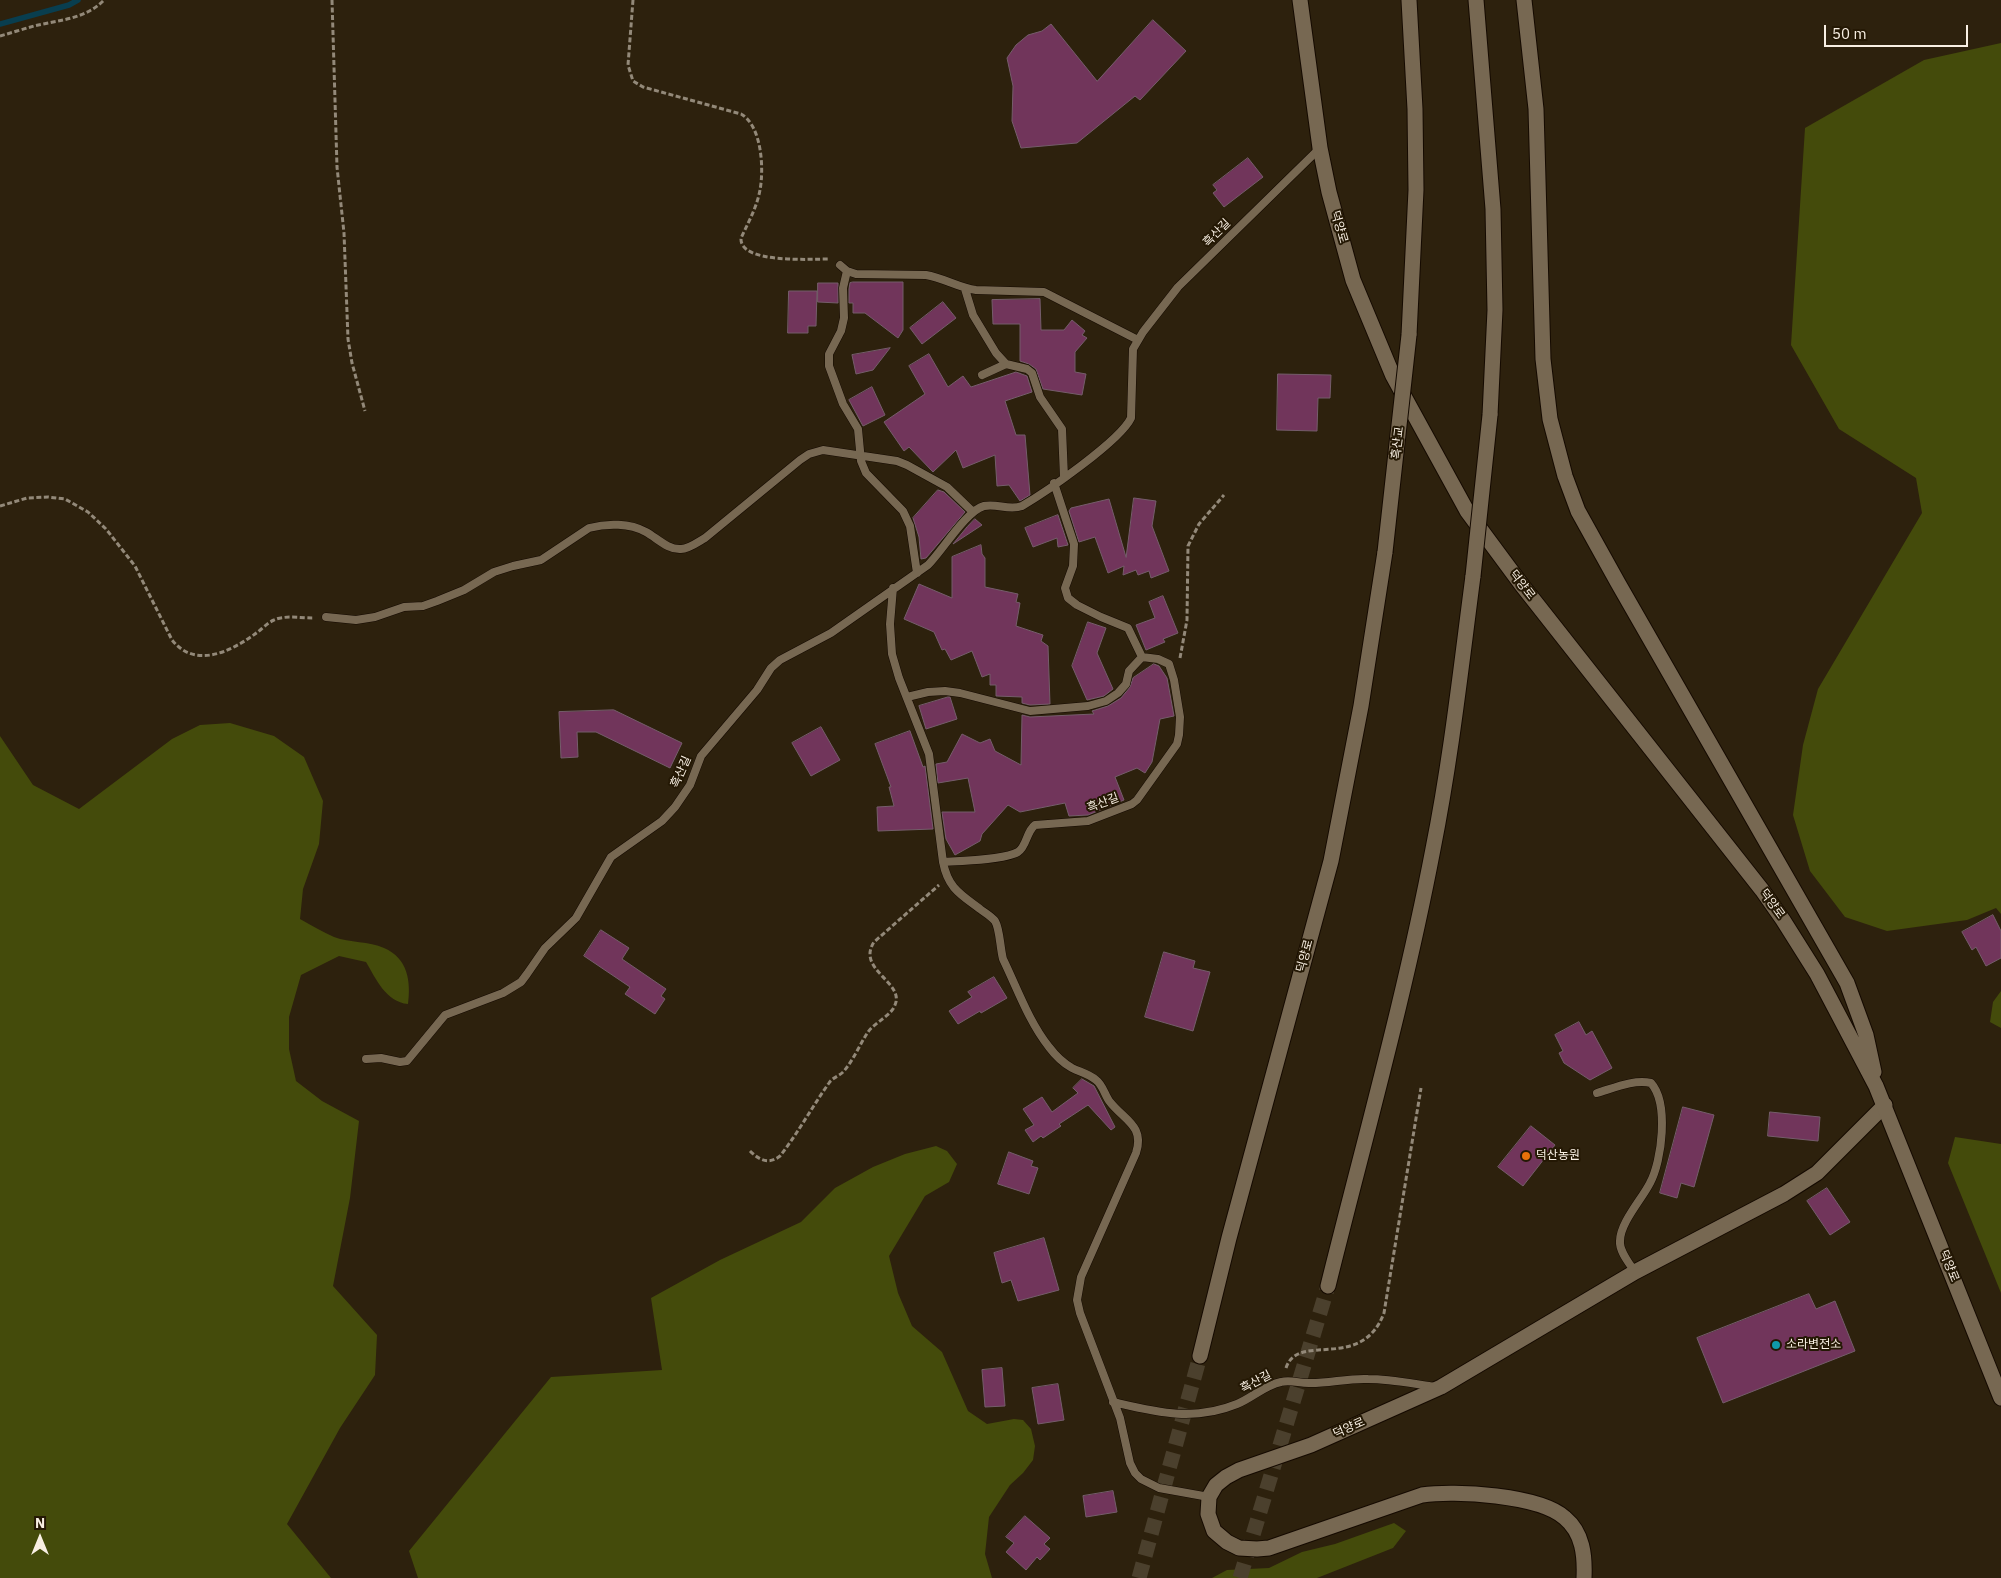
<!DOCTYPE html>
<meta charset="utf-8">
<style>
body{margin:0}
#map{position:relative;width:2001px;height:1578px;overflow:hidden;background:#2d210d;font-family:"IBM Plex Sans",sans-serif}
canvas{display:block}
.north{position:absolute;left:15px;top:1513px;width:50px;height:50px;-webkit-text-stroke:4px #241804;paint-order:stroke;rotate:0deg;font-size:14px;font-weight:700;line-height:20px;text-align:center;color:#f8efe3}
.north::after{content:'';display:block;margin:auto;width:18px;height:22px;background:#f8efe3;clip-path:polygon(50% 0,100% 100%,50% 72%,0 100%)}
.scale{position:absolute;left:1824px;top:25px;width:144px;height:22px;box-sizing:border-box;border:2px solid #f8efe3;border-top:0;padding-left:6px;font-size:15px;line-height:18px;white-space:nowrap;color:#f8efe3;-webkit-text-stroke:4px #241804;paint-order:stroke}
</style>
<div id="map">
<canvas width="2001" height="1578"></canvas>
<div class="north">N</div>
<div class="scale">50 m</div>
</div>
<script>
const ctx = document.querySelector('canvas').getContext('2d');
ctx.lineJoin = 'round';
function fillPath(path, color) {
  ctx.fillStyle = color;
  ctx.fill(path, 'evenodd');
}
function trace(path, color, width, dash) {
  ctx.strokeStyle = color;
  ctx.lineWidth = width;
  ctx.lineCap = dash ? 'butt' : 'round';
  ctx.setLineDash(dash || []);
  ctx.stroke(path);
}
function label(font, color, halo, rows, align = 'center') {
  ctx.font = font + ' "IBM Plex Sans","Noto Sans KR",sans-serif';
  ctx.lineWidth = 4;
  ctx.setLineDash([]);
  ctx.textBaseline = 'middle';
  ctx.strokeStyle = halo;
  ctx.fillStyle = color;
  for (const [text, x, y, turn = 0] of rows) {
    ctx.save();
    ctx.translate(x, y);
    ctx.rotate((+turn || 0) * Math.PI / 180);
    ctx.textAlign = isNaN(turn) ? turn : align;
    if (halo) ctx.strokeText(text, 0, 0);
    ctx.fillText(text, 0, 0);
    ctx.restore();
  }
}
fillPath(new Path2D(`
 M2001,43v871l-5,-6 -29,12 -80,11 -42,-14 -35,-46 -17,-56 10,-70 15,-56 104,-176 -6,-35 -77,-49 -48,-84 14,-217 119,-68z
 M230,723l44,13 30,21 19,44 -4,43 -16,45 -3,30c11,6 23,13 34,18 16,6 35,4 50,11 24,10 27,34 24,56 -22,-2 -32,-25 -42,-42l-27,-6 -38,19 -12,42v32l7,32 26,20 37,20 -9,77 -17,88 44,49 -2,40 -35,53 -53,96 44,54h-331v-842l33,49 46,24 93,-70 28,-14z
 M2001,991v37l-11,-6 3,-20z
 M1955,1137l46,7v149l-53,-130z
 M936,1146l11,5 10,13 -8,18 -24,14 -36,60 9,37 14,33 30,26 26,59 19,13 27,-5 9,1 8,9 4,17 -2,14 -10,13 -13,12 -21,32 -4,37 7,24h-574l-9,-27 142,-174 111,-7 -11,-72 69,-38 81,-38 34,-34 38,-21 32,-13z
 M1394,1523l12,8 -13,17 -76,30h-105l15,-8 42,-2 33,-16 33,-8z`), '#444b0b');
trace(new Path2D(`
 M0,24l69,-19 9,-5`), '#093e4f', 5.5);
const building = new Path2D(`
 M1153,20l33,31 -46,49 -5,-4 -58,47 -56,5 -9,-27 1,-35 -6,-28 9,-13 12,-10 14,-4 9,-7 46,57z
 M1248,158l15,19 -39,30 -11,-14 4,-3 -4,-5z
 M853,282h50v48l-5,8 -33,-25h-12v-10h-4v-14l1,-6z
 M818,283h20v20l-20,-1z
 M789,291h28l-1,35h-8v7h-20z
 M1040,299l1,31h23l8,-10 13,11 -3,4 5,3 -12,14v20l11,2 -4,21 -39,-6 -7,-20 -7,-5 -9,-3v-37h-27l-1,-24z
 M943,302l13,16 -34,26 -12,-16z
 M890,348l-17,22 -17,4 -4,-19z
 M929,354l19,33 15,-11 8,11 45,-15 11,4 5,16 -27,9 11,34h9l5,60 -10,6 -11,-16 -12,1 -2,-31 -32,13 -7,-18 -23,22 -24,-25 -5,4 -20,-29 41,-28 -16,-28z
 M1278,374l53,1 -1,23h-12l-1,33 -40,-1z
 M872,387l13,28 -22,11 -14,-26z
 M938,490l6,2 21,20 -39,46 -5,1 -2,-22 -6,-19z
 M1134,498l22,3 -4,25 17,45 -18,7 -2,-7 -11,4 -2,-5 -13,5 1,-9 -16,7 -13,-36 -16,5 -10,-31 2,-3 38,-9 17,58z
 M1058,515l10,30 -10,2 -1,-9 -24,9 -8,-19z
 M975,519l7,6 -29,19 14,-17z
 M981,545l1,9 3,4v29l33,7 -2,8 4,1 -4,23 27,9 -2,6 7,5 2,58 -20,1 -8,-2v-6l-26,-1v-11h-6v-11l-8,3 -10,-26 -21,9 -6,-11 -3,1 -8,-18 -30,-13 15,-35 33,14v-41z
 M1163,596l15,37 -15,6 2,3 -19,8 -10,-25 19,-7 -6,-16z
 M1088,622l18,6 -9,25 16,36 -9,7 -17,4 -15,-34z
 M1154,664l5,2 8,12 7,38 -14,3 -8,43 -7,11 -8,-5 -22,9 9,23 -36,15 -19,1 -4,-13 -45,9 -12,-7 -26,29 -2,7 -25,14 -9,-16 -4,-27h33l-7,-34 -30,5 -2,-19 11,-2 15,-28 18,9 10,-4 5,12 26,14 1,-50 8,2 64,-3 -2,-3 16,-5 13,-8 9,-11 3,-9z
 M948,697h2l7,22 -31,10 -7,-23z
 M614,710l68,33 -12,25 -74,-36h-19l1,25 -17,1 -2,-46z
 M821,727l19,33 -29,16 -19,-33z
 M910,731l13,36 2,-1 8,63 -55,2 -1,-24 17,-1 -5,-19h2l-16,-43z
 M1993,915l8,16v27l-15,8 -10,-19 -4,3 -10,-18z
 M601,930l28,18 -7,11 44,30 -5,7 4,3 -10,15 -30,-20 5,-7 -46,-31z
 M1164,952l31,9 -2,7 17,4 -17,59 -48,-14z
 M994,977l13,21 -26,15 -1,-2 -22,13 -9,-13 23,-14 -4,-5z
 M1579,1022l7,13 6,-4 20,37 -22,12 -26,-17 -5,-10 4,-2 -8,-16z
 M1082,1079l12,7 21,41 -4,3 -23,-25 -29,19 2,2 -18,12 -2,-2 -8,6 -8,-12 9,-5 -11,-16 19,-12 10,15 26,-19 -5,-5z
 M1683,1107l31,8 -20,72 -13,-4 -4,15 -17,-5z
 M1770,1112l50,5 -2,24 -50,-5z
 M1531,1126l24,19 -32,41 -25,-19z
 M1009,1152l24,9 -2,5 7,2 -9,26 -31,-10z
 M1827,1188l23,34 -20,13 -23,-34z
 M1044,1238l15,52 -41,11 -7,-21 -9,3 -8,-30z
 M1809,1294l7,15 19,-8 20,50 -132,52 -26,-65z
 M1002,1368l3,38 -20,1 -3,-37z
 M1058,1384l6,36 -26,4 -6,-36z
 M1113,1491l4,21 -31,5 -3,-21z
 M1025,1516l25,22 -6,6 6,5 -10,11 -3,-3 -11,13 -20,-18 8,-9 -8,-6z`);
fillPath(building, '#71355b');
trace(building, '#755d6b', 1);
trace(new Path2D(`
 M1139,1578l61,-222
 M1240,1578l88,-292`), '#4b402d', 15, [15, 8]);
const lane = new Path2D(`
 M840,265l7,6 9,3 70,1c18,3 33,13 50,15l68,2 94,48
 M847,271l-4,17 1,30 -3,13 -12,23v12l14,38 15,25 3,32 5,12 37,38 7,15 7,47
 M965,289l8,26 23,38 10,11 21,5 5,4 8,24 22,32 2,48
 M982,375l24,-11
 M893,588l-3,36 2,30 7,24 30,76 14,108c5,26 17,32 37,47 5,4 11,7 15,12 5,8 5,27 8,38 14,29 26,63 46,88 6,8 14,16 23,21 8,4 17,6 24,12 7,5 9,16 14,22 14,18 35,24 26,51l-55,124 -4,23 3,13 40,105 10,45 5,10 6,6 18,9 50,9
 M326,617l30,3 19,-3 29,-10 19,-1 14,-5 27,-11 30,-18 19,-6 28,-6 48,-32c18,-5 41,-5 57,4 11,6 22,18 35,17 8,0 17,-7 24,-11l95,-78 9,-6 14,-4 74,11 10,4 40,22 25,24
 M907,697l21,-5 17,-1 15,2 70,18 58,-5 18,-5 12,-8 8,-9 3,-13 13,-14
 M943,862c17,-1 61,-2 75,-10 9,-6 8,-20 17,-27l53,-4 44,-17 5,-4 40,-56 2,-9 1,-18 -6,-37 -5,-16 -11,-5 -16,-2 -14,-29 -27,-11 -24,-12 -9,-7 -3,-10 8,-22 1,-22 -20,-61
 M366,1059l15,-1 19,4 7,-1 38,-46 58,-22 18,-11 6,-8 18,-26 31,-30 35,-61 51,-36 13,-14 15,-22 11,-29 56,-66 14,-22 9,-8 51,-27 97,-68c14,-14 39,-55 56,-59 13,-3 25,5 38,0 24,-14 98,-65 109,-88l2,-69 10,-17 35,-45 142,-139
 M1597,1093c17,-5 37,-14 54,-10 18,20 11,78 -1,100 -8,16 -30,40 -30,58 -1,10 9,22 15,31
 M1113,1402c43,10 80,20 124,2 15,-6 28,-19 44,-22 10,-3 20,2 30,1 19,0 38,-5 57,-4 23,0 46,5 69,8`);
const street = new Path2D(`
 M1584,1578c1,-22 -1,-45 -19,-60 -25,-23 -111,-28 -143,-23l-153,53 -12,1 -18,-1 -12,-6 -13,-11 -6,-17 1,-17 7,-12 10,-8 13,-7 72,-25 130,-58 194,-115 149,-78 33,-21 68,-68`);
const secondary = new Path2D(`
 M1300,0l20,148 9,44 24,88 40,96 74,135 54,73 241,306 21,30 34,54 59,112 125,312
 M1476,0l17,209 2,101 -5,105
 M1524,0l12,109 7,250 7,60 15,57 13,35 40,72 229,400 19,52 8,37
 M1409,335l7,-145 -1,-81 -6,-109
 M1328,1286c36,-145 77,-290 105,-437 18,-90 28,-182 40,-273
 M1200,1356l29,-118 102,-377 30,-155 24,-154`);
trace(lane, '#150a00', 9);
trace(street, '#150a00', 17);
trace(secondary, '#150a00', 17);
trace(new Path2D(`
 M332,0l5,167 7,66 4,106 4,24 13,48
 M633,0l-5,65 5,16 10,6 98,27c21,12 23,55 19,76 -3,17 -12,33 -19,48 -2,26 70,21 88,21
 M0,36c11,-3 23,-7 34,-10 25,-6 52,-7 70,-26
 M0,506l27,-8 21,-1 17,2 23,13 18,17 29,37 37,74c23,29 58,12 83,-6 6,-4 12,-11 19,-14 10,-5 28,-2 39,-2
 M1180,658l7,-38 1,-74 11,-22 25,-29
 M750,1151c9,9 19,14 30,5 18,-23 32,-49 49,-73 4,-6 11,-7 15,-12 10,-12 16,-27 24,-39 7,-10 23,-16 27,-27 10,-23 -39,-35 -21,-63l65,-57
 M1286,1368c12,-37 75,5 98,-55l37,-225`), '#938979', 3, [5, 2.5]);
trace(lane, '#776852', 8);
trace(street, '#776852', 15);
trace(secondary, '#776852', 15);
const secondaryBridge = new Path2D(`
 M1385,552l24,-217
 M1473,576l17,-161`);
trace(secondaryBridge, '#150a00', 17, []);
trace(secondaryBridge, '#776852', 15);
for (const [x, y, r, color] of [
 [1526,1156,5,"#e8710a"],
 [1776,1345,5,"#0f9aa8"]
]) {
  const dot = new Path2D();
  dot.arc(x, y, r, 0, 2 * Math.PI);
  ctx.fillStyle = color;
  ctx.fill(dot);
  trace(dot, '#241804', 2);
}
label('12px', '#f8efe3', '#241804', [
 ["덕양로",1339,227,74],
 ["흑산길",1217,233,-45],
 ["흑산교",1398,443,-83],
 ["덕양로",1522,585,52],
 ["흑산길",681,772,-66],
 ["흑산길",1103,803,-20],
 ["덕양로",1772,904,54],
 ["덕양로",1305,956,-75],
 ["덕양로",1949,1266,68],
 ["흑산길",1256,1382,-28],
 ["덕양로",1349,1428,-24]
]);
label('12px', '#f8efe3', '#241804', [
 ["덕산농원",1536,1156],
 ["소라변전소",1786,1345]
], 'left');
</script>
